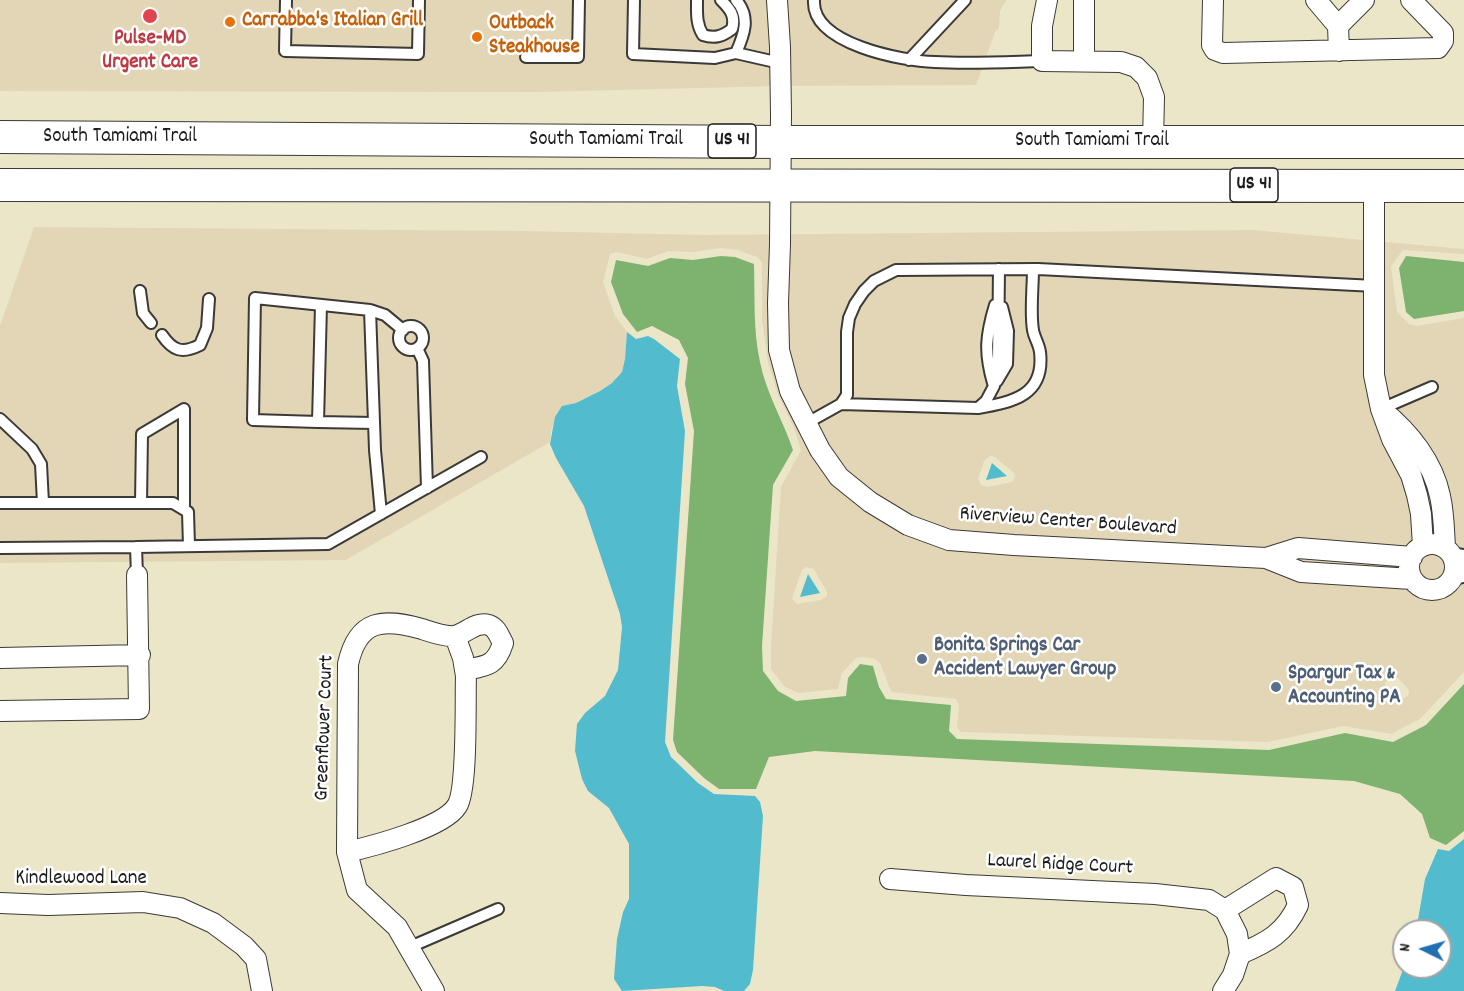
<!DOCTYPE html>
<style>
body{margin:0}
#map{position:relative;width:1464px;height:991px;overflow:hidden;background:#ebe6c8;font-family:Dekko,sans-serif}
canvas{display:block}
.north{position:absolute;left:1392px;top:919px;width:60px;height:60px;box-sizing:border-box;background:#fff;border:2px solid #a4a4a4;border-radius:50%;rotate:275deg;font-size:16px;font-weight:700;line-height:24px;text-align:center;color:#1c1c1c}
.north::after{content:'';display:block;margin:auto;width:21px;height:27px;background:#1f6fb2;clip-path:polygon(50% 0,100% 100%,50% 72%,0 100%)}
</style>
<div id="map">
<canvas width="1464" height="991"></canvas>
<div class="north">N</div>
</div>
<script>
const ctx = document.querySelector('canvas').getContext('2d');
ctx.lineJoin = 'round';
function fillPath(path, color) {
  ctx.fillStyle = color;
  ctx.fill(path, 'evenodd');
}
function trace(path, color, width, dash) {
  ctx.strokeStyle = color;
  ctx.lineWidth = width;
  ctx.lineCap = dash ? 'butt' : 'round';
  ctx.setLineDash(dash || []);
  ctx.stroke(path);
}
function label(font, color, halo, rows, align = 'center') {
  ctx.font = font + ' Dekko,sans-serif';
  ctx.lineWidth = 5;
  ctx.setLineDash([]);
  ctx.textBaseline = 'middle';
  ctx.strokeStyle = halo;
  ctx.fillStyle = color;
  for (const [text, x, y, turn = 0] of rows) {
    ctx.save();
    ctx.translate(x, y);
    ctx.rotate((+turn || 0) * Math.PI / 180);
    ctx.textAlign = isNaN(turn) ? turn : align;
    if (halo) ctx.strokeText(text, 0, 0);
    ctx.fillText(text, 0, 0);
    ctx.restore();
  }
}
fillPath(new Path2D(`
 M0,0h1006l-6,11 -1,17 -4,4 -19,53 -195,1 -246,6 -535,-1z
 M34,227l490,4 181,4 547,-5 212,19v5l-61,-4 -12,16 6,46 12,12 7,2 48,-8v354l-44,47 -29,15 -48,-8 -75,16 -307,-10 -4,-4 2,-23 -3,-6 -65,-7 -11,-29 -5,-4 -13,-2 -6,1 -14,15 -4,16 -40,4 -14,-7 -13,-17v-23l10,-159 20,-37 -7,-22 -16,-33 -10,-33 -6,-42v-58l-5,-5 -19,-7 -17,-2 -29,4 -24,-1 -21,8 -30,-7 -7,2 -7,28 12,34 12,16 -2,27 -3,13 -10,11 -12,8 -24,12 -14,3 -11,24 -1,12 -204,118 -346,3v-237zM990,456l5,1 19,16 1,5 -3,4 -25,5 -6,-2 -3,-6 6,-18zM806,567l8,2 13,23v4l-6,4 -24,4 -5,-5 1,-4 9,-25zM1390,677l8,1 11,12 -1,6 -15,8 -5,-1 -4,-5 1,-15z`), '#e2d6b7');
fillPath(new Path2D(`
 M721,256l14,1 19,7c1,33 -1,66 6,98 6,31 23,58 33,88l-20,35 -11,161 1,25 15,20 18,10 50,-5 2,-18 12,-14 13,2 6,21 7,12 65,6 -2,26 8,8 312,11 76,-17 48,9 33,-17 38,-41v147l-18,14 -16,-7 -8,-24 -22,-20 -46,-13 -539,-30 -46,6 -13,32h-37l-15,-11 -27,-26 -4,-12 21,-309 -9,-47 3,-26 -9,-18 -27,-14 -15,6 -14,-18 -12,-32 5,-22 32,6 22,-8 23,2z
 M1406,256l58,6v49l-50,8 -8,-7 -7,-44z`), '#7eb26f');
fillPath(new Path2D(`
 M627,332l9,7 12,-3 6,3 26,20 -3,27 8,45 -20,311 6,15 27,26 16,11 41,2 5,6 3,14 -10,154 -3,14 -6,7h-20l-9,-4 -13,-1 -80,5 -8,-12 3,-40 6,-27 6,-13v-55l-20,-36 -21,-17 -6,-12 -7,-28 2,-27 8,-11 20,-17 13,-26 4,-43 -2,-13 -36,-108 -28,-48 -6,-14 5,-27 7,-11 14,-3 24,-12 12,-8 10,-11 3,-13z
 M992,463l15,13 -21,4z
 M808,574l12,19 -20,4z
 M1464,839v152h-69l9,-24h36v-36h-24l9,-52 13,-30 11,2z`), '#52bcce');
const lane = new Path2D(`
 M286,0l-1,51 133,3 1,-54
 M634,0l-1,54 82,4 21,-5 44,10
 M697,0c0,13 -1,24 6,35 12,4 20,1 29,-6 4,-13 -2,-20 -11,-29
 M814,0c-3,44 88,61 121,62 35,2 71,0 107,-1
 M736,53c8,-18 15,-36 0,-53
 M526,57h52l1,-57
 M909,60l56,-60
 M140,291l3,22 8,10
 M321,305l-3,117 -65,-2 2,-122 115,12 5,140 6,64
 M370,310l15,5 18,15
 M399 338a12 12 0 1 1 24 0a12 12 0 1 1-24 0Z
 M162,335c11,16 20,19 38,10l7,-17 2,-29
 M417,348l6,13 4,127
 M997,381l10,-17 1,-33 -6,-24
 M993,383c-9,-31 -7,-48 2,-78
 M841,404l137,4c36,-6 67,-13 62,-56 -1,-8 -6,-15 -7,-22 -3,-18 0,-43 0,-61
 M978,408l8,-7 8,-15 4,-25 1,-92
 M1381,409l51,-22
 M0,419l32,30 9,15 2,39
 M318,422l56,1
 M807,423l34,-19 6,-9v-63l2,-14 6,-14 9,-13 10,-10 22,-11 142,-1 337,17
 M0,503h173l15,9 1,34
 M141,503l1,-69 42,-25v100
 M0,548l136,-1
 M1450,553l14,2
 M137,575l-1,-28 192,-3 153,-87
 M1451,579l13,-2
 M410,947l88,-38`);
const street = new Path2D(`
 M777,0l3,47 1,67 -1,130 -2,59 1,47 11,41 30,59 19,27 31,25 38,23 41,15 65,5 252,13 35,14 111,7
 M1047,0l-5,26v35l79,1 15,5 11,11 7,19 -1,45
 M1213,0l-1,45 3,5 8,3 215,-5 5,-7v-8l-32,-33
 M1316,0l22,26
 M1339,51l-1,-25 26,-26
 M1084,60v-60
 M1374,186v189l7,34 11,30 19,36 6,20 4,19 2,32
 M1383,411c26,21 50,51 57,85 4,17 4,35 5,52
 M1409 567a23 23 0 1 1 46 0a23 23 0 1 1-46 0Z
 M1266,558l32,-10 114,9
 M0,658l140,-3
 M0,711l139,-2 -2,-134
 M347,852c26,-6 96,-24 110,-46 11,-17 8,-106 9,-130l-3,-18 -8,-22
 M890,879l76,6 189,9 54,6 16,10 12,24 3,20 -7,21 -10,16
 M0,903l48,2 95,-3 37,6 33,15 31,23 12,13 6,32
 M1225,910l51,-32 17,9 5,18c-13,28 -30,37 -58,49
 M434,991l-37,-64 -40,-37 -10,-38 1,-188c10,-45 35,-46 74,-35 9,3 23,8 32,7 12,-2 21,-15 35,-11 8,3 10,11 14,18 -7,23 -17,23 -38,27`);
const primary = new Path2D(`
 M0,137l781,5h683
 M0,185l1464,1`);
trace(lane, '#3b3a36', 14);
trace(street, '#3b3a36', 22);
trace(primary, '#3b3a36', 34);
trace(lane, '#fff', 10);
trace(street, '#fff', 20);
trace(primary, '#fff', 32);
for (const [x, y, r, color] of [
 [150,16,8,"#e0444e"],
 [230,22,6,"#e8710a"],
 [477,37,6,"#e8710a"],
 [922,659,6,"#5c6f8a"],
 [1276,687,6,"#5c6f8a"]
]) {
  const dot = new Path2D();
  dot.arc(x, y, r, 0, 2 * Math.PI);
  ctx.fillStyle = color;
  ctx.fill(dot);
  trace(dot, '#fff', 2);
}
for (const [x, y, w] of [
 [732,141,48],
 [1254,185,48]
]) {
  const box = new Path2D();
  box.roundRect(x - w / 2, y - 17, w, 34, 4.5);
  ctx.fillStyle = '#fff';
  ctx.fill(box);
  trace(box, '#1c1c1c', 1.5);
}
label('bold 20px', '#1c1c1c', null, [
 ["US 41",732,141],
 ["US 41",1254,185]
]);
label('bold 21px', '#c56008', '#fff', [
 ["Carrabba's Italian Grill",242,22],
 ["Outback",489,25],
 ["Steakhouse",489,49]
], 'left');
label('bold 21px', '#be3a42', '#fff', [
 ["Pulse-MD",150,40],
 ["Urgent Care",150,64]
]);
label('21px', '#1c1c1c', '#fff', [
 ["South Tamiami Trail",120,138],
 ["South Tamiami Trail",606,141],
 ["South Tamiami Trail",1092,142],
 ["Riverview Center Boulevard",1068,523,4],
 ["Greenflower Court",326,728,-88],
 ["Laurel Ridge Court",1060,866,3],
 ["Kindlewood Lane",81,880]
]);
label('bold 21px', '#4e5e75', '#fff', [
 ["Bonita Springs Car",934,647],
 ["Accident Lawyer Group",934,671],
 ["Spargur Tax &",1288,675],
 ["Accounting PA",1288,699]
], 'left');
</script>
